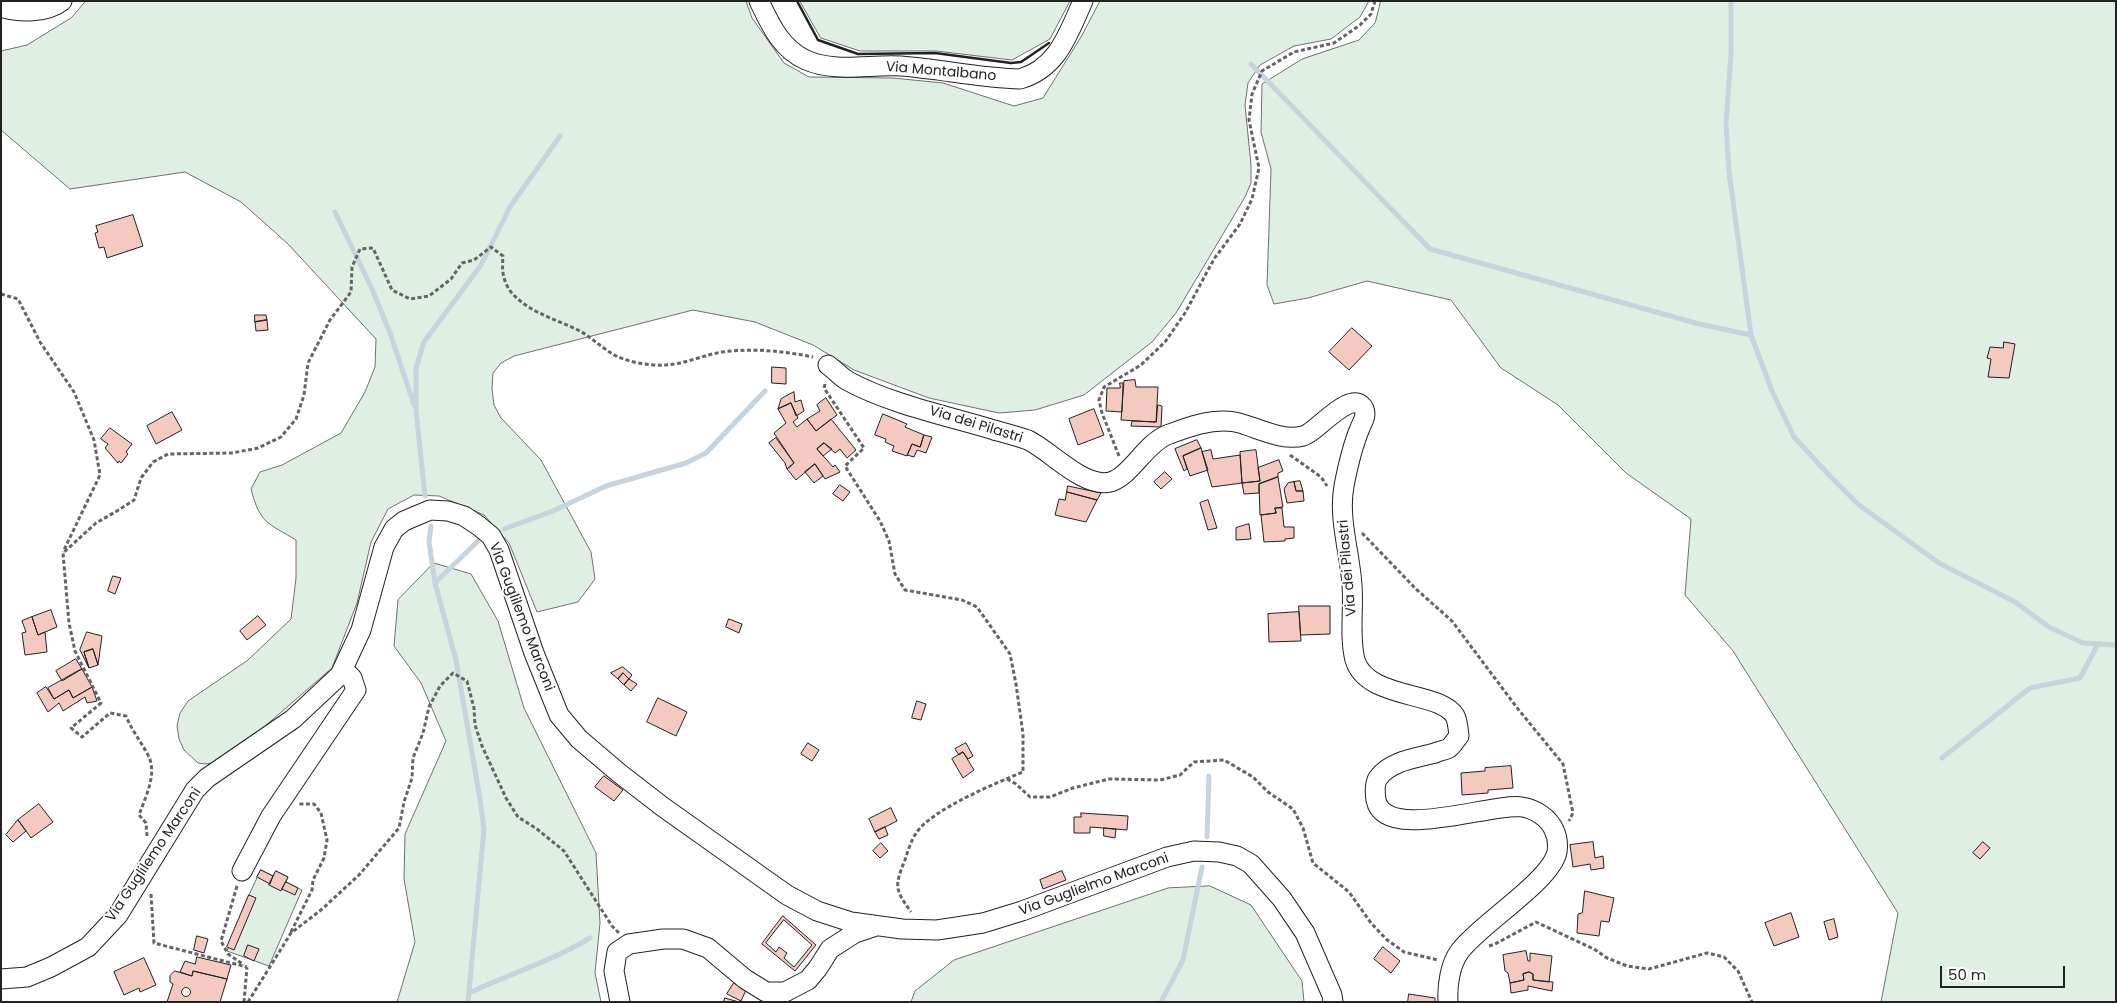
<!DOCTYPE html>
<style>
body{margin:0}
#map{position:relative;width:2117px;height:1003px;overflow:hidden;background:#fff;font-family:Poppins,sans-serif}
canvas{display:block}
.frame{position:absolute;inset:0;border:2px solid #222;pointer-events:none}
.scale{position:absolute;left:1940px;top:966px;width:125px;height:22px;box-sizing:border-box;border:2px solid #222;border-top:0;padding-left:6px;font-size:15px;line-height:18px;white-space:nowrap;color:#222;-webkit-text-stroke:4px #fff;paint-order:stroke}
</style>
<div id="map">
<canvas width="2117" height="1003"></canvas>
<div class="frame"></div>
<div class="scale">50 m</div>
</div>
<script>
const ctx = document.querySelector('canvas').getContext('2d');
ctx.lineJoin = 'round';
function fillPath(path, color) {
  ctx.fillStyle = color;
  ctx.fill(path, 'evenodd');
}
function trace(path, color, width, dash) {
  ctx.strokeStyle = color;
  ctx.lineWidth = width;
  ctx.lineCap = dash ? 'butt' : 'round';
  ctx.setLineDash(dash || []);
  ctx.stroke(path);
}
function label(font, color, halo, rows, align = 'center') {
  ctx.font = font + ' Poppins,sans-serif';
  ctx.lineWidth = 4;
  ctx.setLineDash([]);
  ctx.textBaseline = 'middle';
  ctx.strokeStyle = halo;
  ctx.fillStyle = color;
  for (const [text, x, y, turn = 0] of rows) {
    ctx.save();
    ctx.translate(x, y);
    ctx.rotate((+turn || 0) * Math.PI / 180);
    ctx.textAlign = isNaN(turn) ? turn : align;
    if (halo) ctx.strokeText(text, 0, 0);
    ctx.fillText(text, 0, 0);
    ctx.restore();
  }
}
const green = new Path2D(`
 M86,1h660l6,17 32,45 25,14 84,1 50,5 71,23 29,-8 38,-61 19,-36h269l-9,16 -29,22 -37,7 -34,19 -12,18 -3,22 6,60v18l-6,14 -69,116 -24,29 -68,53 -49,15 -36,3 -70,-15 -75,-28 -41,-25 -58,-23 -62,-12 -179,46 -13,7 -8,10 -1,16 2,16 7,13 40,42 50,92 4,27 -17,23 -41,10 -28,-69 -25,-28 -45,-19 -25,-1 -26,14 -17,33 -14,61 -25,65 -68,59 -52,36 -7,1 -7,-1 -14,-13 -5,-11 -2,-13 3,-13 8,-12 60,-41 43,-41 5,-41v-38c-28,-17 -36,-16 -45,-51l9,-17 22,-7 59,-32 24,-41 10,-25 1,-28 -88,-95 -47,-42 -56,-30 -115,17 -69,-59v-79l26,-6 44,-27z
 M800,1h270l-20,38 -38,21 -76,-9h-76l-39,-13z
 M1381,1h735v1001h-235l17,-89 -165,-262 -48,-56 6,-76 -65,-46 -68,-68 -57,-37 -50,-68 -84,-19 -59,17 -34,6 -7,-19 4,-116 -10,-37 1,-48 40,-25 57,-19 16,-17z
 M434,563l37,11 27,47 26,87 72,145 4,70 -5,50 6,29h-204l18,-60 -11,-63 1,-45 41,-93 -25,-58 -27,-37 4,-46z
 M261,870l12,6 3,-5 12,6 -2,5 16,8 -33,76 -42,-15 22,-56z
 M1210,886l41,19 51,76 2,21h-393l4,-11 39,-31 214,-72z`);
fillPath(green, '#e0efe3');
trace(green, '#6f6f6f', 1);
trace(new Path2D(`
 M1731,1v53l-5,69 3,49 22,163 21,56 22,46 34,37 31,31 80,58 76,39 34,25 34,16 33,2
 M1251,64l179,185 269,75 52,11
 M335,212l37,77 18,44 24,72
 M425,496l-9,-86v-42l8,-26 57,-77 29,-58 50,-71
 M431,526l-2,16 6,41 21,77 24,139 4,30 -16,173
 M504,529l49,-18 53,-25 80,-23 20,-10 59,-62
 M435,583l46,-45
 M1942,758l88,-70 50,-10 18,-34
 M1207,837l2,-61
 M469,993c40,-19 83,-32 121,-55
 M1161,1002l22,-42 19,-93`), '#c7d3dd', 5);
const building = new Path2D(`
 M133,215l10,31 -36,12 -3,-11 -5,1 -4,-15 3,-1 -2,-6z
 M255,315h11l1,5 -12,2z
 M267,320l1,10 -12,1 -1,-9z
 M1352,328l20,18 -23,24 -20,-18z
 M2004,342l11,2 -6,34 -21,-1 3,-18 -4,-1 3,-11 13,1z
 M772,367l14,1v16l-14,-1z
 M1135,380l1,7h22l-2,35 -35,-2 3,-39z
 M1120,383h3l-1,29 -16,-1 1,-23h13z
 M794,392l1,10 6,-2 3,11 -8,5 -5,-13 -13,6 3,-10z
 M826,398l11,17 -21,16 -9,-12 13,-8 -3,-6z
 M791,403l7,15 -5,4 4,5 10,-8 9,12 15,-12 25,31 -9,8 -7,-9 -5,4 -11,-10 -7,6 16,18 2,-2 5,7 -15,7 -10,-15 -19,16 -9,-11 7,-6 -20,-30 12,-10 -8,-14z
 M1158,405l4,1 -1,21 -30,-1 1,-5 24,1z
 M1094,409l10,26 -26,10 -9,-26z
 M172,412l10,18 -26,14 -9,-18z
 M883,414l24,10 -2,3 19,8 -4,12 -8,-3 -5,12 -15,-5 2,-5 -9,-4 1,-3 -11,-4z
 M110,428l22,16 -6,8 2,2 -7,9 -2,-2 -1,2 -13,-15 3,-4 -7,-5z
 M924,435l8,2 -6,16 -9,-3 -3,7 -7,-2 5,-11 8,3z
 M776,438l18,25 -7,6 -2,-6 -16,-20z
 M1197,440l4,8 -18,8 4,13 -3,2 -9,-22z
 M824,443l8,6 -9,7 -6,-7z
 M1201,448l7,22 -18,6 -7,-20z
 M1211,450l2,9 27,-4 2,28 -30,4 -10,-35z
 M1256,450l4,31 -18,2 -2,-31z
 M1279,460l4,11 -5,2v4l-19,7v9l-15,1 -2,-11 18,-2 -2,-13z
 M815,464l8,12 -9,7 -9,-11z
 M1165,472l7,7 -11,10 -7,-7z
 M1278,477l5,30 -8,1 1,5 -16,2 -1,-31z
 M1300,481l3,10h-7l-2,-9z
 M1294,482l2,9h7l1,10 -17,2 -3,-14 4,-6z
 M840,485l10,7 -7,9 -10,-7z
 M1068,486l33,7 -4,7 -30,-8z
 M1067,492l30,8 -11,22 -31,-7 4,-16 6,1z
 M1208,500l9,28 -9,2 -8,-27z
 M1275,508h7l2,19h10v11l-9,1v2l-21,1 -3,-27 15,-2z
 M1249,524l2,15 -15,1v-12z
 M113,576l8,2 -6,16 -7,-3z
 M1299,606h31v28l-29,1z
 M51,610l6,17 -19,8 -6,-18z
 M1299,612l2,29 -32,1 -1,-28z
 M258,616l8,9 -19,15 -7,-9z
 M32,617l6,18 7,-3 2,20 -22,3 -3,-22 4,-1 -4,-11z
 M729,619l13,5 -3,9 -13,-6z
 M87,632l15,4 -4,29 -5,-16 -9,3 5,16 -9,-18z
 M93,649l5,16 -9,3 -5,-16z
 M76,659l6,10 -20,12 -6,-10z
 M623,667l9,8 -3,4 -6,-6 -5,6 -7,-6z
 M82,669l10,18 -19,11 -4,-8 -15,9 -6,-11z
 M623,673l6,6 -5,6 -6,-6z
 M629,679l8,5 -6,7 -7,-6z
 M46,687l8,12 15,-9 4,8 19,-11 5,14 -10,2 -2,-6 -22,14 -4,-8 -11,9 -11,-19z
 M658,698l29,14 -11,24 -29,-14z
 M917,701l9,3 -5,16 -9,-2z
 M808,743l11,7 -7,11 -11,-7z
 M966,743l7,13 -5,3 -5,-7 -4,3 -4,-6z
 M963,752l11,18 -11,8 -11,-19z
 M1511,766l2,22 -25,2v3l-26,2 -1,-22 24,-2v-3z
 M604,776l19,14 -9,11 -19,-14z
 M39,804l14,18 -22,16 -13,-18z
 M891,808l6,13 -22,11 -6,-13z
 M1081,813l47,3 -1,14 -37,-3v6h-16v-16h7z
 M18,820l8,11 -13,11 -7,-7z
 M885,827l3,8 -9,4 -4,-7z
 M1104,828l12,1 -1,9 -11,-2z
 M1593,842l2,16 8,-2 1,12 -13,2 -1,-6 -17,3 -3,-22z
 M1983,842l7,6 -10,11 -7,-6z
 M881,843l7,8 -8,7 -7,-7z
 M261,870l12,6 -3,8 -13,-7z
 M276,871l12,6 -7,14 -12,-6z
 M1062,871l4,9 -23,9 -3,-9z
 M286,882l12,6 -3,7 -13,-6z
 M1585,891l29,7 -5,24 -8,-1 -2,15 -22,-3 1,-19 4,-1z
 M249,895l7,3 -22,52 -7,-3z
 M1791,913l8,24 -25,9 -9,-23z
 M783,916l33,29 -21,26 -33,-27z
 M1834,919l4,18 -9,3 -5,-18z
 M784,920l28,25 -18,22 -10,-9 3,-5 -8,-6 -3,5 -10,-9z
 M197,936l11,3 -4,14 -10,-3z
 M248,945l11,4 -5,12 -10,-5z
 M1383,947l17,14 -9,12 -17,-14z
 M1526,951l2,10h2v-8l22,3 -3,26 -16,-2v-6l-4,-2 -6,2 1,6 -14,3 -2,-10 -3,-2 -2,-16z
 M197,957l34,8 -4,14 -34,-8 -1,5 -12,-4 5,-11 10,3z
 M144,958l12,27 -16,7 -1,-4 -15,7 -10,-23z
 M175,971l17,5 1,-5 34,8 -7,23h-53l6,-18 -3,-2v-6z
 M1529,972l4,2v6l20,2 -1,9 -24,-5v4l-17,3 -1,-10 14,-3 -1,-6z
 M734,983l12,7 -5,11 -14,-7z
 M181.5 992a4.5 4.5 0 1 1 9 0a4.5 4.5 0 1 1-9 0Z
 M1409,994l26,4v4h-27z
 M725,998l14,4h-15z`);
fillPath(building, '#f3c9c0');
trace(building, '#222', 1);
const minor = new Path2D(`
 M759,1c11,23 22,48 47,59 29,13 64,4 95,6 40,3 79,12 119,13 38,-11 48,-45 63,-78
 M1,7c18,6 46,6 61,-6
 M828,365c7,5 13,12 20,16 42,23 100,35 146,49 11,3 23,6 34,10 23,11 55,48 82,42 20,-5 36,-39 57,-47 21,-8 45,-17 68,-13 20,4 46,20 68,14 13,-3 50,-50 61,-27 3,7 -2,14 -4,19 -8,19 -12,37 -16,58 -6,32 6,67 8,99 2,24 -3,51 3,75 12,40 86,31 100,56 3,6 3,13 4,20 -3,3 -6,9 -10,12 -3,2 -10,3 -14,5 -19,5 -45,8 -57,25 -4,6 -3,15 -2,22 9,43 117,2 146,7 13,2 27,11 32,23 3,6 4,15 3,22 -6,29 -77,72 -97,99 -10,13 -13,35 -12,51
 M242,871l29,-55 85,-126 -4,-12 -5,-5 -7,2
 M1,979l26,-2 24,-10 37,-20 30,-32 77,-125 12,-12 86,-59 47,-44 21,-45 23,-83 10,-18 10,-8 26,-11 18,1 16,5 15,10 12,10 8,14 35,103 25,62 20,24 40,34 44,34 124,88 30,16 34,11 51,7 35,1 46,-7 39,-12 145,-54 27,-6 25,1 18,4 14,8 31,35 23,34 27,62 1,7
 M620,1002l-6,-31 3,-19 12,-8 34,-5h20l25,9 37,31 21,13h19l23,-12 10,-12 12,-19 25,-16 21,-7`);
trace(minor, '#222', 21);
trace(new Path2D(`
 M1,294l17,5 22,43 34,50 20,48 6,35 -37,77
 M825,384l-1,4 40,60 -19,18 35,55 9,20 6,33 10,16 57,10 15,7 33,47 6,30 7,50v38c-27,11 -90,37 -106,60 -6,8 -9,19 -12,28 -11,27 -10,29 6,52
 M1290,455l31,22 6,9
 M1119,456l-17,-43 -3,-13 5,-13 37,-22 24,-23 20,-29 29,-54 26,-35 12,-25 7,-31 -10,-48 3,-26 10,-23 32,-19 40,-9 26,-18 11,-11 4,-13
 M1362,533l54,56 36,32 66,88 45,55 10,49 -4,8
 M1007,779l9,5 14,13h20l23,-9 36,-9 51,1 20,-5 14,-13 30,-2 29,17 15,15 25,17 10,19 10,35 36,29 22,31 15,16 18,13 34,8
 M147,836l-1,-13 -7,-8c6,-17 18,-40 10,-58 -7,-14 -17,-26 -23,-41l-16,-3 -28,24 -11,-9 30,-25 -26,-52 -6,-28 -6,-70 33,-30 21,-12 17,-11 7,-22 12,-16 15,-8 64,-1 26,-5 23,-11 15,-18 8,-24 4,-32 22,-43 21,-28 1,-25 8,-18 13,-1 19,42 18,9 19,-3 22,-17 11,-16 12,-3 17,-13 12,9c-1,13 -1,24 8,36 18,21 45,27 69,39 10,6 18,13 28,20 15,11 40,15 58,14 19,-1 37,-10 56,-13 31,-4 61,-1 91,5
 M237,886l-16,55 7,13 16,11
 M151,894l3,49 93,24
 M291,932l21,-42 1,-10 11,-22 3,-18 -6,-27 -7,-9h-15
 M1489,946l6,-2 41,-22 58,27 13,9 20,8 22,3 58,-16 17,4 14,14 14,31
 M244,1002l3,-35
 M248,1002l43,-69 30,-23 38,-35 40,-47 5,-26 8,-24 1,-20 10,-25 6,-26 11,-21 13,-13 14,8 7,27 1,17 7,21 24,52 12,19 19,12 27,22 48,75 7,7`), '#646464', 3, [4, 2.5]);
trace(minor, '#fff', 19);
trace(new Path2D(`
 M797,1l21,39 40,14 77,-1 76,10 10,-1 28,-19`), '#222', 2.5);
label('14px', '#222', '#fff', [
 ["Via Montalbano",941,72,5],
 ["Via dei Pilastri",976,425,17],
 ["Via dei Pilastri",1348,568,-95],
 ["Via Guglilemo Marconi",521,617,69],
 ["Via Guglilemo Marconi",154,855,-56],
 ["Via Guglielmo Marconi",1094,885,-20]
]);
</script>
